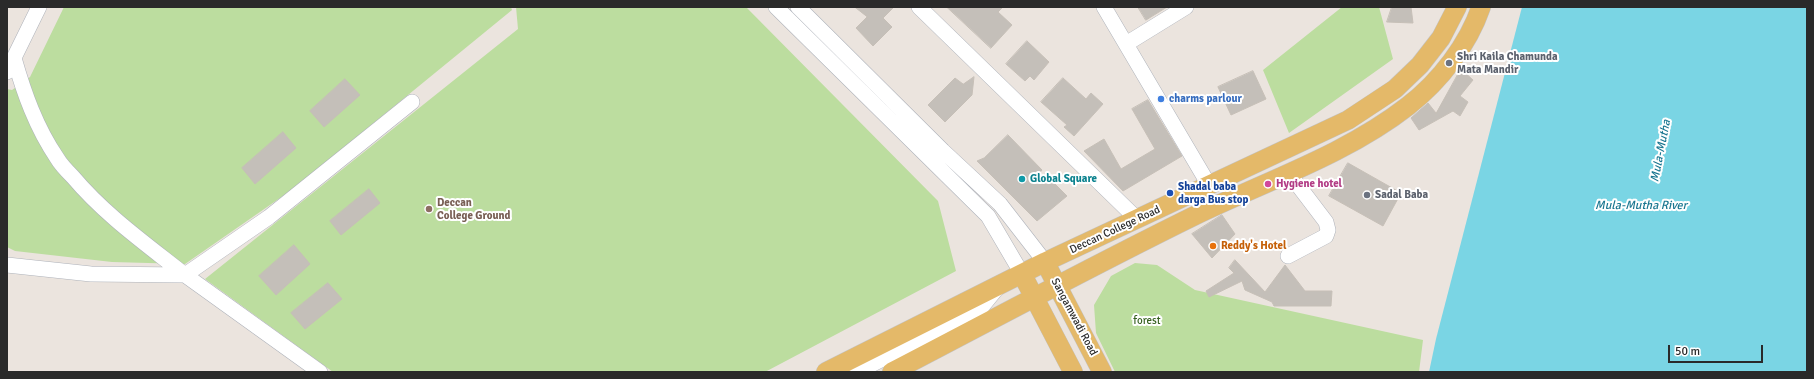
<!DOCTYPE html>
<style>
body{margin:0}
#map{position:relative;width:1814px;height:379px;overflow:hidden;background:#ebe4de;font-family:Signika,sans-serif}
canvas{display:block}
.frame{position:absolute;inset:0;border:8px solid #2a2a2a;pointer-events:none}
.scale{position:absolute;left:1668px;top:345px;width:95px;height:18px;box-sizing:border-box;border:2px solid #2a2a2a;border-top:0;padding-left:5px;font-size:12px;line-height:14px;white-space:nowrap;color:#2a2a2a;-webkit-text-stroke:3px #fff;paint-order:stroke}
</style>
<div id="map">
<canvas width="1814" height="379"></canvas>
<div class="frame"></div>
<div class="scale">50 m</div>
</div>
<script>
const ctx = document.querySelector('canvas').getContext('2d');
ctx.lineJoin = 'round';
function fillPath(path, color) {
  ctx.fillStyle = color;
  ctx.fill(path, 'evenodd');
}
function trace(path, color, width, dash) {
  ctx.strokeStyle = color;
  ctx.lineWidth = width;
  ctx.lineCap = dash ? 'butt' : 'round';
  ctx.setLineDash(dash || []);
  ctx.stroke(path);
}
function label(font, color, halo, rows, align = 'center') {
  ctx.font = font + ' Signika,sans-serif';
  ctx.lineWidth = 4;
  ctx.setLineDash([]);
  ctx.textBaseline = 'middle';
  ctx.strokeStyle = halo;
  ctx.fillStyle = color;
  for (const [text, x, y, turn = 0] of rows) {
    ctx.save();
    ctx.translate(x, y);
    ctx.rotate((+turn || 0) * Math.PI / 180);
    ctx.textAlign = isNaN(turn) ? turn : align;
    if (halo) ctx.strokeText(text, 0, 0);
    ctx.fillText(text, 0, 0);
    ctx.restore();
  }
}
fillPath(new Path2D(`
 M64,7h447l1,3 -219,179 -108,75 -73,-2 -97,-11 -8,-4v-158l5,1 18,-13z
 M516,7h230l192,194 18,70 -191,101h-432l-128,-93 313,-250z
 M1342,7h37l14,52 -104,74 -26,-63z
 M1135,263l22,2 38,25 228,50 -4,32h-304l-19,-39 -2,-28 17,-29z`), '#bcdd9f');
fillPath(new Path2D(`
 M1522,7h285v365h-378l7,-33z`), '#7ad5e4');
const building = new Path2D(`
 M855,7h39l-11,11 9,9 -19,19 -17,-18 11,-11z
 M947,7h56l-5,5 14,13 -21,23z
 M1138,7h29l-21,13z
 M1392,7h19l2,16 -26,-1z
 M1027,41l22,21 -15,18 -4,-4 -5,5 -19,-17z
 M1461,69l12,11 -13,16 8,6 -8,14 -7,-5 -34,19 -8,-12 17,-15 8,10z
 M1253,71l13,28 -35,16 -13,-28z
 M974,77l-2,18 -27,27 -17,-17 27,-27 8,6z
 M1063,78l23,21 5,-6 12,11 -29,32 -10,-9 3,-2 -26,-23z
 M345,79l15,16 -36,32 -14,-16z
 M1148,100l34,56 -59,35 -39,-40 20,-12 17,30 34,-20 -23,-40z
 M283,132l13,16 -41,36 -13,-16z
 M1008,135l34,35 -10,12 13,-8 22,22 -30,25 -60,-60 7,-3z
 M1348,163l53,30 -18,33 -54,-30z
 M369,189l11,14 -39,32 -11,-14z
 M1222,215l13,19 -23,24 -20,-24z
 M294,245l16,19 -34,31 -17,-19z
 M1235,260l30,32 20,-27 20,26h27l-1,15h-57l-2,-4 -27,-12 -3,-9 -33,16 -3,-6 28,-18 -5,-5z
 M328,283l14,16 -37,30 -14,-16z`);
fillPath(building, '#c4bfb9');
trace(building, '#c6bfb7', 1);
const minor = new Path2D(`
 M776,7l212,209 34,58
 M798,7l145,144 57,53 45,58
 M919,7l218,212
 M1104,7l105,178
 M1126,44l60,-37
 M14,58c10,35 22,69 43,100 4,7 10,13 16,19 32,38 73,67 112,98l84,-58 143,-115
 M7,72l32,-65
 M1288,172l38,50 2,8 -2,6 -38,20
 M7,265l84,9 94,1 135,97
 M857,372l123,-63 18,-22`);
const major = new Path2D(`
 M1045,262l57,110
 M1022,274l51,98
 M826,372l219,-110 303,-142 47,-31 25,-24 21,-27 16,-31
 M892,372c100,-52 200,-106 302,-156 72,-35 151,-61 214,-110 32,-25 60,-61 73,-99`);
trace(minor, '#aeb2ba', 16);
trace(major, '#c3c3c3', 20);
trace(minor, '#fff', 15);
trace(major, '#e4b969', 19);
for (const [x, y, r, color] of [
 [1449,63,4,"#6b7280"],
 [1161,99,4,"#3f7fe0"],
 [1022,179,4,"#0f9aa8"],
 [1268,184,4,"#d1479c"],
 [1170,193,4,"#1a4fb4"],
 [1367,195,4,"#6b7280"],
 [429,209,4,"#8d6e63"],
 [1213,246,4,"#e8710a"]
]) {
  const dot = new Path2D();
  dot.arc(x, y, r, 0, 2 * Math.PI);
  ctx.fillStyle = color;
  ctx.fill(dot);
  trace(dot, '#fff', 1.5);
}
label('bold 11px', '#5b616d', '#fff', [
 ["Shri Kaila Chamunda",1457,57],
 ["Mata Mandir",1457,70],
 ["Sadal Baba",1375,195]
], 'left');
label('bold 11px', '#366cbe', '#fff', [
 ["charms parlour",1169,99]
], 'left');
label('bold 11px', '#0d838f', '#fff', [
 ["Global Square",1030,179]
], 'left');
label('bold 11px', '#b23c85', '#fff', [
 ["Hygiene hotel",1276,184]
], 'left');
label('bold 11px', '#164399', '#fff', [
 ["Shadal baba",1178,187],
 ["darga Bus stop",1178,200]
], 'left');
label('bold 11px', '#785e54', '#fff', [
 ["Deccan",437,203],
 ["College Ground",437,216]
], 'left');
label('11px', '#2a2a2a', '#fff', [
 ["Deccan College Road",1115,230,-25],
 ["Sangamwadi Road",1074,317,62]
]);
label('bold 11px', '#c56008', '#fff', [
 ["Reddy's Hotel",1221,246]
], 'left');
label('11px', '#366120', '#fff', [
 ["forest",1147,321]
]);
label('italic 12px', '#197690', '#fff', [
 ["Mula-Mutha",1661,151,-79],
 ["Mula-Mutha River",1641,206]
]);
</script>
